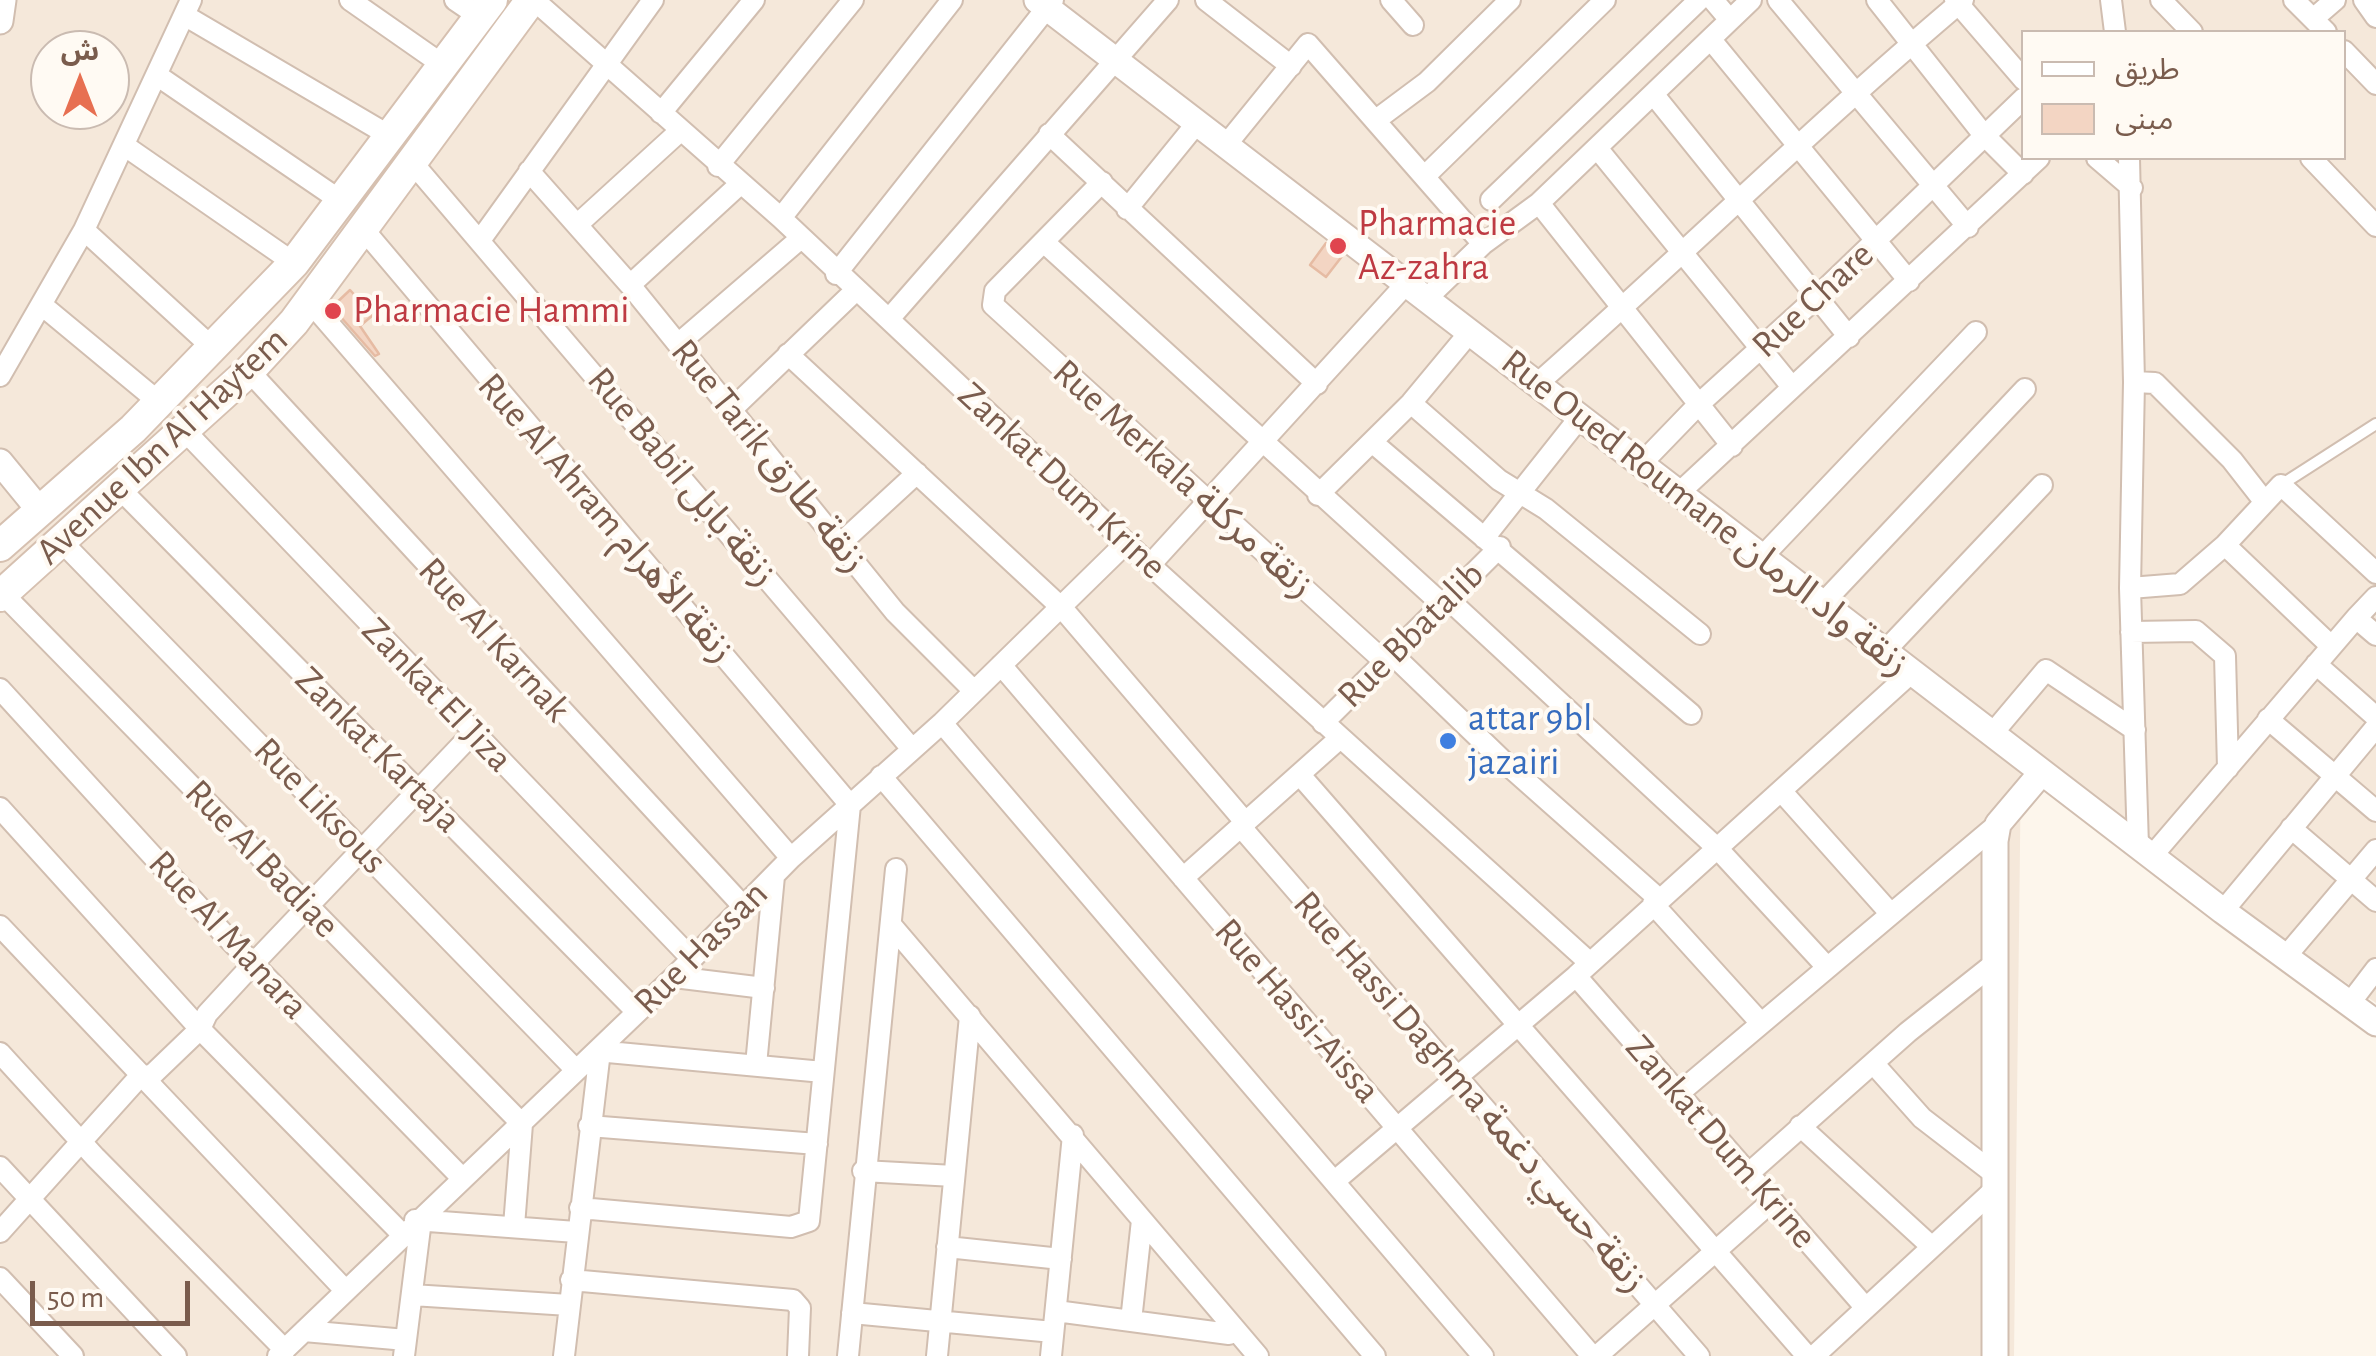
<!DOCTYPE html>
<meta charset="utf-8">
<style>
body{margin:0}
#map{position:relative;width:2376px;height:1356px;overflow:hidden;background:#fdf6ec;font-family:"Alegreya Sans","Noto Sans Arabic",sans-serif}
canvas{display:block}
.legend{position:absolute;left:2021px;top:30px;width:325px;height:130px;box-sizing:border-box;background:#fffaf3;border:2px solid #cabbb1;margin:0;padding:12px 18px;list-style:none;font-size:30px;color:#7a5c4d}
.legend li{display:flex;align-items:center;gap:20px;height:50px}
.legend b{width:50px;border:2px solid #cabbb1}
.north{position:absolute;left:30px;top:30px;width:100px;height:100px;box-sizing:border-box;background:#fffaf3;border:2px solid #cabbb1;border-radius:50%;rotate:0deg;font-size:28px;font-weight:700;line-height:40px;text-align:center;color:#7a5c4d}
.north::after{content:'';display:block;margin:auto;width:35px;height:45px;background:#e76f51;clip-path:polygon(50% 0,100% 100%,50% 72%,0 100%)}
.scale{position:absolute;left:30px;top:1281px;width:160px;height:45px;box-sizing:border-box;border:5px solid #7a5c4d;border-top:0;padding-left:12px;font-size:30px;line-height:35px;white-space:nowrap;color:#7a5c4d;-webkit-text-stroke:8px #fffaf3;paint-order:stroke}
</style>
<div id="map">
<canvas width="2376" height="1356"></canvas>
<ul class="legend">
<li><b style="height:12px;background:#fff"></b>طريق</li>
<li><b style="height:28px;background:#f3d5c3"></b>مبنى</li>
</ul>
<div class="north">ش</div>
<div class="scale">50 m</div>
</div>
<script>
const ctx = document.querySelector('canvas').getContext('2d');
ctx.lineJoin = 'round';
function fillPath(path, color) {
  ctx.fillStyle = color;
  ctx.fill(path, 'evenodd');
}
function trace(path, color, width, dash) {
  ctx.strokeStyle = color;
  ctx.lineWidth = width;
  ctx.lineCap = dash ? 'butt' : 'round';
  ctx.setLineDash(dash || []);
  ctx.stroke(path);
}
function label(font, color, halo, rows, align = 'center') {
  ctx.font = font + ' "Alegreya Sans","Noto Sans Arabic",sans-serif';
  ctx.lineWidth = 8;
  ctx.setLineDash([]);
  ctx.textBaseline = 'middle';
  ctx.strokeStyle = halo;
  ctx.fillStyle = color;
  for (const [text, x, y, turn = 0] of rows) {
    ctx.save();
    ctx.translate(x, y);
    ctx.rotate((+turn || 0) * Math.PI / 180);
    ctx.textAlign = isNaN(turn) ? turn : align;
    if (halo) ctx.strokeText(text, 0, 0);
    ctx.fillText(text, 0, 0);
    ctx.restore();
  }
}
fillPath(new Path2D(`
 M0,0h2376v1003l-355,-242 -7,595h-2014zM2024,32h320v126h-320zM50,50h60v60h-60z`), '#f5e8da');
const building = new Path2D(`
 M1326,243l17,12 -17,22 -16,-12z
 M350,290l23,25 -13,11 19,28 -4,2 -43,-49z`);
fillPath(building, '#f3d5c3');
trace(building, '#e6bba3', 2.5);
const service = new Path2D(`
 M2281,485l95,-61`);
const minor = new Path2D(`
 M350,0l93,65
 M455,0l25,17
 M534,0l247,218 369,347 440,398
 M1206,0l85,66
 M1391,0l22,25
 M1713,0l17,20
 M1778,0l190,227
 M1877,0l106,134 40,40
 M1955,0l69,80
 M2111,0l4,32
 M2161,0l31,32
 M2294,0l32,32
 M2364,0l12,17
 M184,15l206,121
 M2313,19l22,-19
 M1712,41l197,240
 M2344,51l32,33
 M158,76l183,125
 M1654,95l195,242
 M661,113l93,-113
 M1376,120l51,-38 83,-82
 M1049,134l268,250
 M1226,145l82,-101 175,200
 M125,146l169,117
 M1597,148l195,239
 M2097,158l35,30
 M2129,158l5,224 -4,206 8,258
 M2311,158l65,68
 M411,161l501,588
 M718,166l135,-166
 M529,171l101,114 265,327 79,79
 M1425,176l180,-176
 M1102,182l-107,109 -2,14 392,357
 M1491,200l208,-200
 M1539,203l193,243
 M1127,209l70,-86
 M781,218l171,-218
 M578,224l102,-93
 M84,230l131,120
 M364,230l486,575 -41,416 -18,6 -211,-19
 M481,239l172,-239
 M1046,244l397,361
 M836,274l217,-274
 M630,285l109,-100
 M1426,299l57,-55 56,-41 212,-203
 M311,303l480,555
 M43,306l117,97
 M889,319l279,-319
 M678,344l123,-106
 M788,354l275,255 183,214
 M249,371l493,534
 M0,376l84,-146 107,-230
 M2134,382l21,1 77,77 32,41
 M1537,384c143,-126 280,-261 426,-384
 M1411,403l88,77 47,29 154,125
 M731,410l124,-119
 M184,430l507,528
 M1372,442l319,272
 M1641,464l58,-60 118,-107 207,-199
 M119,488l518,524
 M1679,493l360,-335
 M1318,495l93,-92 59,-71
 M1484,538l96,-121
 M842,542l75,-69
 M63,543l513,527
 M2225,545l105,100
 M1762,557l214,-225
 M1150,565l256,-281
 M2130,588l50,-4 45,-39 56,-60 95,88
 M3,594l519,530 -8,102
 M1449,600l269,249 108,117
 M1823,603l202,-214
 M2356,618l20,-21
 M2131,632l65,-1 29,25 3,112
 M1885,651l157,-166
 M1393,655l108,104 158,140
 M2316,664l60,53
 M1001,665l591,691
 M0,689l223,244 238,244
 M2268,719l108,92
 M942,723l541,633
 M1323,723l177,-176
 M1992,734l54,-64 89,60
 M1300,775l507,581
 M881,776l494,580
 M1783,793l107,120
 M0,808l200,221 202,205
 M1241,827l458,529
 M2291,828l85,73
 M2152,856l204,-238 20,17
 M1183,878l157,-140
 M1653,904l106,117
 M2223,911l153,-184
 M0,926l344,363
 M892,926l366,430
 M2287,955l89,-105
 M1576,976l289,331
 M674,977l90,11
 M2350,1003l26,-34
 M597,1051l226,21
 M0,1053l95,104 190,193
 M1873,1063l49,55 74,57
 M756,1065l18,-189
 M1679,1093l319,-269
 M589,1126l228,18
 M1800,1126l132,121
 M0,1167l176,189
 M863,1171l91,5
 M1748,1174l160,-142 87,-69
 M1336,1180l240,-204 336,-304
 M415,1220l161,12
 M0,1232l141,-157 10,1 49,-47 7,-15 46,-50 220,-231
 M947,1247l114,12
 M0,1278l73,78
 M571,1280l222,20 7,8 -2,48
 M412,1295l157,10
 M1056,1311l173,23
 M852,1313l201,19
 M1131,1321l11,-101
 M304,1331l102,9
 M278,1356l396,-379 117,-119 151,-135 184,-180
 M404,1356l17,-136
 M564,1356l36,-305
 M848,1356l48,-487
 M937,1356l33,-340
 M1051,1356l22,-221
 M1597,1356l174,-154
 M1814,1356l181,-167`);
const tertiary = new Path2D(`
 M1037,0l1186,911 153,112
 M0,21l3,-21
 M0,462l41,50
 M1995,1356v-515l3,-17 44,-52`);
const secondary = new Path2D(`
 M0,546l133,-117 161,-166 198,-263
 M0,596l249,-225 45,-49 237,-322`);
trace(service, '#d1beb0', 14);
trace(minor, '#d1beb0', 24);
trace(tertiary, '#d1beb0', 29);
trace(secondary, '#d6c0b0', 34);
trace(service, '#fff', 10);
trace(minor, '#fff', 20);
trace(tertiary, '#fff', 25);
trace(secondary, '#fff', 30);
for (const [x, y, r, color] of [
 [1338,246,10,"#e0444e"],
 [333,311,10,"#e0444e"],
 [1448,741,10,"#3f7fe0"]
]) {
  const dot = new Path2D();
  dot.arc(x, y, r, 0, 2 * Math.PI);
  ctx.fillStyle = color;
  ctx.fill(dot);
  trace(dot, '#fffaf3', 4);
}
label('38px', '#be3a42', '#fffaf3', [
 ["Pharmacie",1358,224],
 ["Az-zahra",1358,268],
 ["Pharmacie Hammi",353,311]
], 'left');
label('38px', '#7a5c4d', '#fffaf3', [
 ["Rue Chare",1813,300,-43],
 ["Avenue Ibn Al Haytem",162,446,-43],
 ["Rue Tarik زنقة طارق",769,456,51],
 ["Rue Babil زنقة بابل",682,477,50],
 ["Rue Merkala زنقة مركلة",1183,479,42],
 ["Zankat Dum Krine",1062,481,43],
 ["Rue Oued Roumane زنقة واد الرمان",1705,513,38],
 ["Rue Al Ahram زنقة الأهرام",606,518,49],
 ["Rue Bbatalib",1411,635,-45],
 ["Rue Al Karnak",494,640,48],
 ["Zankat El Jiza",437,695,46],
 ["Zankat Kartaja",378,750,45],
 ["Rue Liksous",320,806,46],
 ["Rue Al Badiae",262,859,46],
 ["Rue Al Manara",228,935,47],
 ["Rue Hassan",701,948,-45],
 ["Rue Hassi-Aissa",1297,1011,49],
 ["Rue Hassi Daghma زنقة حسي دغمة",1470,1092,49],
 ["Zankat Dum Krine",1721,1142,49]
]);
label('38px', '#366cbe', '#fffaf3', [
 ["attar 9bl",1468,719],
 ["jazairi",1468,763]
], 'left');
</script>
